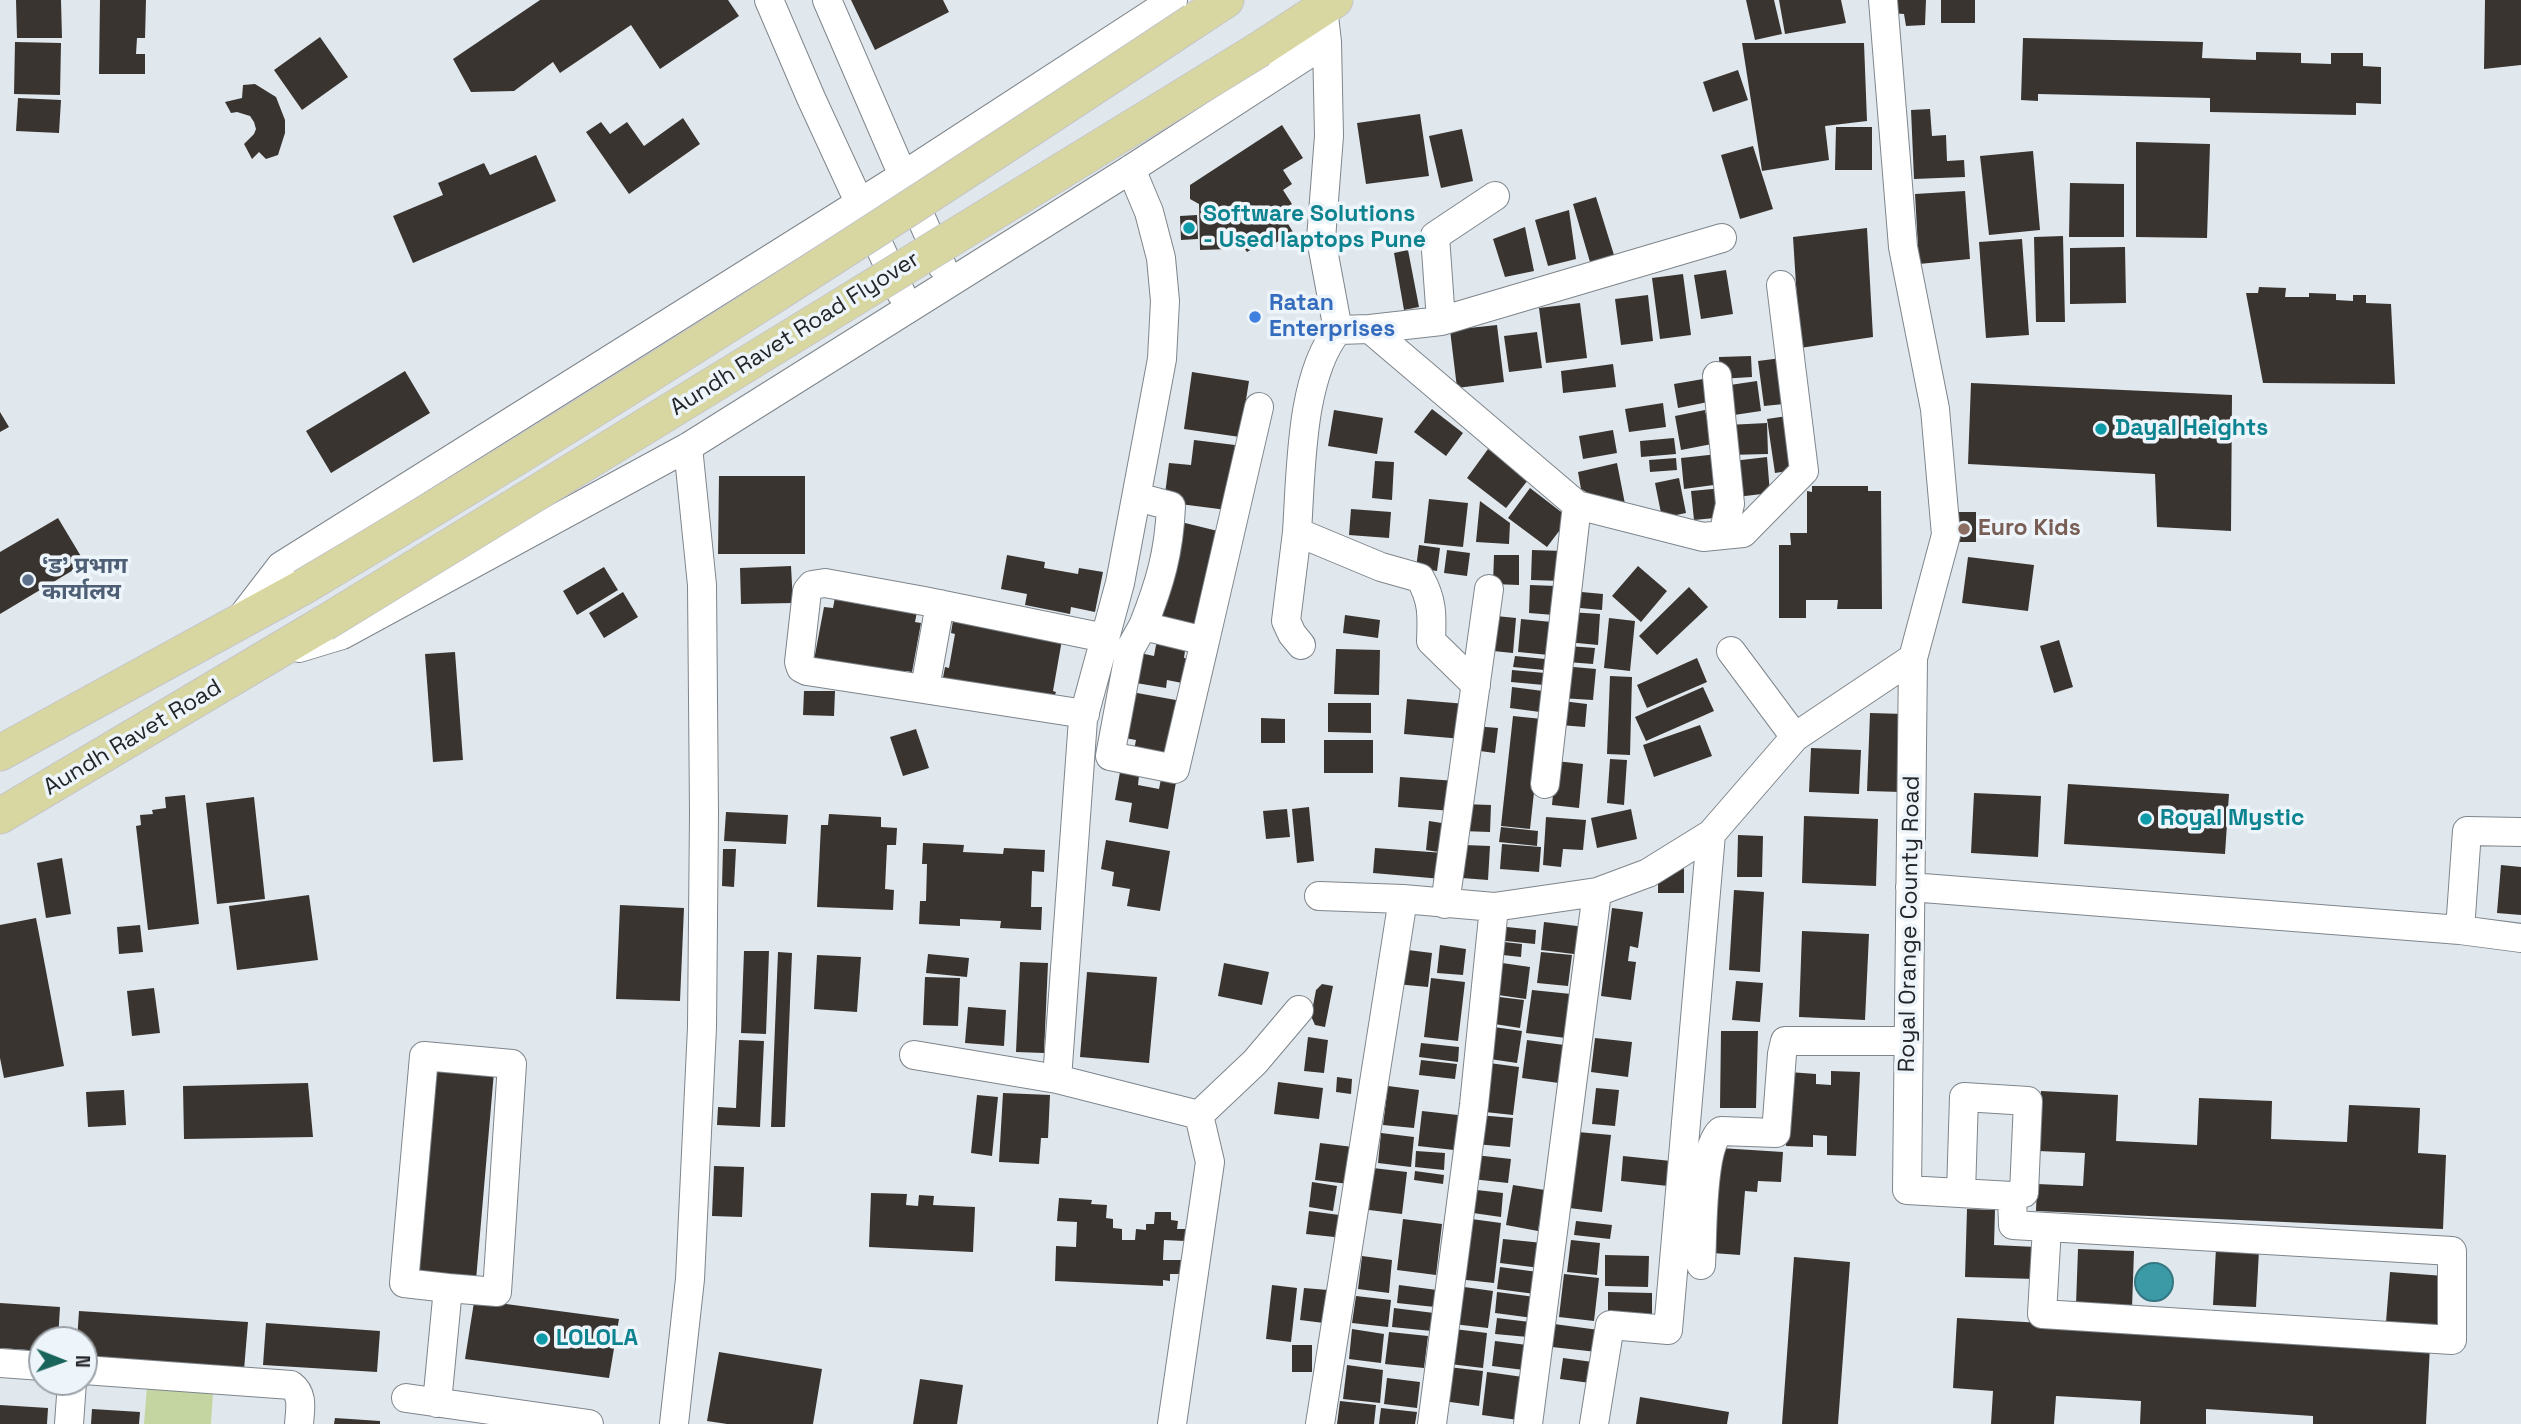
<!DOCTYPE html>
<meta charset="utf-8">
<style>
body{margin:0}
#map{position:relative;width:2521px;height:1424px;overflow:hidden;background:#e0e8ee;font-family:"Space Grotesk",sans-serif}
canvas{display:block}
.north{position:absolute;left:28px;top:1326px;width:70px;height:70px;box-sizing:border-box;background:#edf5fb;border:2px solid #9ca2a7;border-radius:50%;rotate:91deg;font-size:19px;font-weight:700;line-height:28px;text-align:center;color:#232528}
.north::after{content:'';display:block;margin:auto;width:24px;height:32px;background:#19645b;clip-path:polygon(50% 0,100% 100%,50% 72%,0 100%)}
</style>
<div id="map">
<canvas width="2521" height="1424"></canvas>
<div class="north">N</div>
</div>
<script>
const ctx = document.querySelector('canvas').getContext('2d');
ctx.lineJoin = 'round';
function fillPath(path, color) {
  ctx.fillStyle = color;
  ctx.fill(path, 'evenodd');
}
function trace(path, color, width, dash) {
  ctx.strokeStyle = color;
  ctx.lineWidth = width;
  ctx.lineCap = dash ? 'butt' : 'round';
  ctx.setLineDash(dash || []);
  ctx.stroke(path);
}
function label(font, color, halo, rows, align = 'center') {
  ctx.font = font + ' "Space Grotesk","Noto Sans Devanagari",sans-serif';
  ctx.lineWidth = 7;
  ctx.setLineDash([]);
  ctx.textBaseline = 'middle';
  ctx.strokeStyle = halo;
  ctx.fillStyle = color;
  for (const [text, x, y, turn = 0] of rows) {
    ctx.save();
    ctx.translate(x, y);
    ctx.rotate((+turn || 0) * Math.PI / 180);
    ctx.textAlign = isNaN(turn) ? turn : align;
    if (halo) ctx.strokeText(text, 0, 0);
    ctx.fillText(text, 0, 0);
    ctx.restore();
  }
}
fillPath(new Path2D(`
 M147,1386l66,7 -2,31h-67z`), '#c5d5a2');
const water = new Path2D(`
 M2135 1282a19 19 0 1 1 38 0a19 19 0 1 1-38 0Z`);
fillPath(water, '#3b9aa6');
trace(water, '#347780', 2);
fillPath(new Path2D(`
 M16,0h45l1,38h-45z
 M100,0h46l-1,38h-8l-1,16h9v20h-46z
 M540,0h188l11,16 -79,53 -29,-44 -71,48 -7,-11 -39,29 -43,1 -18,-33z
 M851,0h92l6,12 -74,38z
 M1746,0h28l8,34 -27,6z
 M1779,0h62l5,23 -61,11z
 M1890,0h36l-1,25 -19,1 -2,-12 -14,-1z
 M1941,0h34v23h-34z
 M2485,0h36v65l-37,4z
 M320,37l28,40 -46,33 -28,-40z
 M2023,38l180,4 -1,16 54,2v-8l45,1v10l30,1v-11h32v13l18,1v37l-25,-1v12l-146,-3v-14l-172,-4v7l-17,-1z
 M15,42l46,1 -1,52 -46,-1z
 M1742,43h122l3,78 -42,5 4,34 -67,11z
 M1738,70l10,30 -35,12 -10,-30z
 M255,84l21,13 9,23v13l-7,22 -12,4 -7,-7 -7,7 -8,-15 10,-10 2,-5 -2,-7 -4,-6 -13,-4 -6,1 -6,-11 17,-4 1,-13z
 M18,98l43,2 -2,33 -43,-2z
 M1930,109l2,27 14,-1 1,26 17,-1 1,17 -51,2 -3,-69z
 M1420,114l9,62 -63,8 -9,-61z
 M683,118l17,26 -71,50 -43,-62 15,-10 9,12 17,-12 17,24z
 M1282,125l21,33 -20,12 9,14 -9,6 9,14 -12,7 13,21 -24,15 -4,-6 -18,11 -7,-10 -10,1v6l-30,1 -1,-46 -9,-5v-14z
 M1836,127h36v43h-37z
 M1462,129l11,52 -32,7 -12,-52z
 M2136,142l74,2 -3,94 -71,-1z
 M1753,146l20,63 -33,10 -19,-64z
 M2033,151l7,79 -51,5 -9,-79z
 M536,155l20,46 -143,62 -20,-47 50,-21 -5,-12 46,-20 6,12z
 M2070,183l54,1v53h-55z
 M1965,191l5,68 -51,5 -4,-70z
 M1596,197l18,58 -24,7 -17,-58z
 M1569,210l7,49 -28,7 -13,-46z
 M1197,215l1,24 -17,1 -1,-24z
 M1525,227l9,44 -29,6 -12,-38z
 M1867,228l6,109 -73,11 -7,-111z
 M2063,236l2,86h-29l-2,-85z
 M2022,239l7,96 -43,3 -7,-96z
 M2125,247l1,56 -56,1v-56z
 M1408,250l11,57 -15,3 -10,-57z
 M1726,270l7,44 -32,5 -7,-44z
 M1683,274l8,61 -31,4 -8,-61z
 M2259,287l27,1 -1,9h24v-4l27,1v6l17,1v-6h13v8l25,1 4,80 -132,-1 -17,-90h12z
 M1648,295l5,46 -32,4 -6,-46z
 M1580,303l7,55 -41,5 -7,-55z
 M1497,325l7,57 -47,6 -7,-58z
 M1537,332l5,36 -33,4 -5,-36z
 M1751,356l1,21 -32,2 -1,-22z
 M1789,357l5,46 -30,3 -6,-45z
 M1613,364l3,23 -53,6 -2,-22z
 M405,371l25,42 -99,60 -25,-42z
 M1192,372l57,9 -9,56 -56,-8z
 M1709,378l4,23 -35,7 -4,-24z
 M1757,381l4,30 -27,4 -4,-30z
 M1971,383l261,12 -1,136 -74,-4 -2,-53 -187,-10z
 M1663,403l3,24 -37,5 -4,-23z
 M1432,409l31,24 -17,23 -32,-24z
 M1334,410l49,8 -6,36 -49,-8z
 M1705,410l7,34 -31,6 -6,-34z
 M0,412l9,15 -9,5z
 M1794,415l7,54 -26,4 -8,-54z
 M1767,423l1,31 -40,1 -1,-30z
 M1613,430l4,23 -34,6 -4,-23z
 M1674,438l2,16 -35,3 -1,-16z
 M1194,440l41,5 -8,65 -63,-8 5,-39 22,2z
 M1488,449l40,31 -22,28 -39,-30z
 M1718,454l3,30 -37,5 -3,-31z
 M1767,457l3,36 -33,4 -4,-36z
 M1676,458l1,12 -27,2 -1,-12z
 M1375,461l19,1 -2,38 -20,-2z
 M1617,463l8,41 -13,3 -31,-18 -3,-17z
 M719,476h86v78h-87z
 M1679,478l7,35 -24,5 -7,-35z
 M1812,486h56v5h13l1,118h-45l1,-9h-32v18h-27v-73h12l-1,-12h17v-42l5,1z
 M1530,488l39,30 -22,29 -39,-29z
 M1723,488l2,29 -31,3 -3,-29z
 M1429,499l39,4 -5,44 -39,-4z
 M1480,501l30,22 -1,21 -33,-2z
 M1351,509l40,3 -2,26 -40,-3z
 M1951,512h25v30h-25z
 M58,518l27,45 -85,51v-62z
 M1181,522l45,11 -22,95 -46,-12z
 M1419,545l21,3 -3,23 -21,-3z
 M1447,550l23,3 -3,23 -23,-3z
 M1532,550l32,1 -2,30 -31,-1z
 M1007,555l38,7 -1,6 34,6 1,-6 24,4 -8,40 -24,-5 -1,7 -45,-9 2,-11 -26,-5z
 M1494,555h25v30l-26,-1z
 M1968,557l66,8 -6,46 -66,-8z
 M791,566l2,37 -52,1 -1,-36z
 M1638,566l29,25 -26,31 -29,-26z
 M604,567l14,23 -41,25 -14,-24z
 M1530,585l26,1 -2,29 -25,-2z
 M1689,587l19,20 -51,48 -18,-19z
 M1571,591l32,3 -1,16 -33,-3z
 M623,592l15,25 -34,21 -15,-25z
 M836,592l19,3 -1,8 38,7 1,-8 25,5 -3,15 6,1 -9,49 -6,-1 -1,6 -91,-17 10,-53 9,1z
 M1569,612l31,2 -2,31 -31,-3z
 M954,614l109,20 -10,57 3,1 -4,11 -110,-20 3,-16 4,1 6,-34 -4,-1z
 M1345,615l35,5 -2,18 -35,-5z
 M1486,615l30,3 -3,35 -30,-3z
 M1609,618l26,3 -5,50 -26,-3z
 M1521,619l31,3 -3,33 -31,-3z
 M1157,640l29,4 -2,14 12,2 -4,25 -25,-5 -1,8 -36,-6 5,-30 19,4z
 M2059,640l14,47 -19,6 -14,-47z
 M1568,646l27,2 -2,16 -26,-2z
 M1336,649l44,1 -1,45 -45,-1z
 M455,652l8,108 -30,2 -8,-108z
 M1515,656l30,3 -1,11 -31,-3z
 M1697,658l10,24 -60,26 -10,-23z
 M1562,666l34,3 -3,31 -33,-2z
 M1512,670l33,3 -1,12 -33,-3z
 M1610,676l22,1 -2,78 -23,-1z
 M1512,687l31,4 -3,21 -30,-4z
 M1703,687l11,24 -68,30 -11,-24z
 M804,691h31l-1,25 -31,-1z
 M1126,691l61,11 -22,54 -31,-6 2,-10 -17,-3z
 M1407,699l59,5 -3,35 -59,-5z
 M1562,701l25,3 -2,23 -25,-2z
 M1328,703h43v30l-43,-1z
 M1870,713l35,1 -4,78 -34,-1z
 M1513,716l29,3 -12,110 -29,-3z
 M1261,718l24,1v24h-24z
 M1700,725l12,31 -58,21 -11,-32z
 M1474,726l24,2 -3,25 -23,-3z
 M916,729l13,39 -26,8 -13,-39z
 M1324,740h49v33h-49z
 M1811,748l50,2 -2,44 -50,-2z
 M1610,759l17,1 -3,45 -17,-2z
 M1556,761l27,3 -4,44 -27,-3z
 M1120,772l19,4 -1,9 21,4 2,-10 15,3 -8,47 -39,-7 3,-19 -17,-3z
 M1400,777l56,4 -3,30 -55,-4z
 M2068,784l161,10 -4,60 -161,-10z
 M1974,793l67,3 -3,61 -67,-4z
 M185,795l14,129 -51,6 -12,-104 5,-1 -1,-10 13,-1 -1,-4 14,-2 -1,-11z
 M254,797l11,102 -48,5 -11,-101z
 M1462,804l29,1 -1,27 -29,-1z
 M1309,807l5,54 -17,2 -5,-54z
 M1287,809l3,28 -24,2 -3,-28z
 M1631,809l6,30 -40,9 -6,-30z
 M726,812l62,3 -2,29 -62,-3z
 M829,814l52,3v10l16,1 -1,17h-9l-2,44 9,1 -1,20 -76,-3 4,-82h7z
 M1804,816l74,3 -2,67 -74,-3z
 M1546,817l40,3 -3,30 -20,-1 -2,18 -18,-2z
 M1429,821l19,3 -3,29 -19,-3z
 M1501,827l37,4 -1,15 -38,-4z
 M1738,835l25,1 -1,41h-25z
 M1106,840l64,11 -10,60 -33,-5 3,-17 -18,-3 2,-14 -13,-3z
 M923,843l41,2 -1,7 40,2 1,-6 41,2 -1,22 -12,-1 -1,36h11l-1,23 -41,-2 1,-7 -41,-2v7l-41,-2 1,-23h6l1,-37h-5z
 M1502,844l39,3 -2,25 -39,-3z
 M1464,845l26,1 -2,34 -26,-2z
 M1375,848l69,5 -2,26 -69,-6z
 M723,849h13l-2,38 -12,-1z
 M62,858l9,56 -25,4 -9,-55z
 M2501,865l20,2v48l-24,-2z
 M1684,866v27h-26v-21z
 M1734,890l30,2 -4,80 -31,-2z
 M309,895l9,65 -81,10 -8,-64z
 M620,905l64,3 -4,93 -64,-2z
 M1612,908l31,4 -5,36 -8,-2 -2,15 8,1 -5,38 -30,-4z
 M36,918l28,148 -60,12 -4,-20v-133z
 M1544,922l41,5 -3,28 -41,-5z
 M140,925l3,27 -24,2 -2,-27z
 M1497,926l39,4 -1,14 -39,-4z
 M1802,931l67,3 -4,86 -66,-3z
 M1495,941l27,3 -1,13 -27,-3z
 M1440,945l26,4 -3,26 -26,-2z
 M1400,949l32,4 -4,34 -32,-3z
 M744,951h25l-3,83 -25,-1z
 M778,952l14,1 -7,174h-14z
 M1541,952l31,3 -4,31 -31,-3z
 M928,954l41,4 -2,19 -41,-4z
 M817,955l44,2 -4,55 -43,-3z
 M1020,962l28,1 -4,90 -28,-1z
 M1495,962l35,5 -4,32 -35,-5z
 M1224,963l45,9 -7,33 -44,-9z
 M1087,972l70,5 -8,86 -69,-6z
 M925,977l35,1 -2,48 -35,-1z
 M1431,978l34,4 -7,59 -34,-4z
 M1736,981l27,2 -3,39 -28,-2z
 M1322,984l11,2 -8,41 -10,-2 -4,-9 5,-26z
 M154,988l6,45 -28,3 -5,-45z
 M1532,990l39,4 -5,44 -40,-5z
 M1491,996l33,4 -4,28 -32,-5z
 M968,1007l38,3 -2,36 -39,-3z
 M1487,1026l35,5 -5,32 -34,-5z
 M1721,1031h37l-2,77h-36z
 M1308,1037l20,3 -4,33 -20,-2z
 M1595,1038l37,4 -4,35 -37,-5z
 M739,1040l25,1 -4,86 -43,-2 1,-18 18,1z
 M1527,1040l37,5 -5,38 -37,-5z
 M1421,1043l38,4 -1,15 -39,-5z
 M1421,1060l36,4 -2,15 -36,-4z
 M1482,1062l37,5 -6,48 -37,-4z
 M433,1066l61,6 -18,208 -61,-5z
 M1831,1071l29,1 -4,84 -29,-1v-19l-14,-1v12l-27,-1 3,-74 27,2v10l15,1z
 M1337,1077l15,2 -1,15 -15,-2z
 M1278,1082l45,6 -4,31 -45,-5z
 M308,1083l5,54 -129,2 -1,-53z
 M1388,1086l31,4 -5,38 -31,-3z
 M1596,1088l23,2 -4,36 -23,-2z
 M124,1090l2,35 -38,2 -2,-35z
 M2041,1091l77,4 -2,46 81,4 2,-47 73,3 -1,38 76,3 2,-37 71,3 -2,45 28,2 -3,74 -407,-18 1,-27 46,2 2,-33 -47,-2z
 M1003,1093l47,2 -2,43h-7l-2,26 -40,-2z
 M977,1095l21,2 -6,59 -21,-3z
 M1422,1111l36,4 -4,35 -36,-4z
 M1478,1115l35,3 -3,29 -35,-3z
 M1578,1132l33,3 -9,77 -33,-4z
 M1381,1133l33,4 -3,30 -33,-4z
 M1320,1143l33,4 -4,37 -34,-4z
 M1720,1148l63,4 -2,30 -23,-1 -1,11 -12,-1 -5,64 -28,-2z
 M1416,1151l29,2 -1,17 -29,-3z
 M1475,1155l36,4 -3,24 -36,-4z
 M1623,1156l48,5 -3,25 -47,-5z
 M714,1166l30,1 -2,50 -30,-1z
 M1373,1168l34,4 -5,42 -33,-4z
 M1415,1171l29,4 -1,9 -29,-4z
 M1312,1182l25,4 -4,25 -24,-4z
 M1513,1185l32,5 -7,41 -32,-6z
 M1468,1189l35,4 -2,24 -35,-5z
 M871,1193l36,1 -1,11 12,1 1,-11 15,1 -1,9 42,2 -2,45 -104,-5z
 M1059,1198l33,2 -1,4 16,1 -1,13 7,1v9l9,1v11h13l1,-11 10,1v-6h8l1,-12h16v8l7,1 -1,8h8v12l-21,-1 -1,20h18l-1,14h-10v7l-7,-1v6l-108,-5 1,-35 20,1 1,-25 -20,-1z
 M1967,1209l28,1 -1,35 42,2 -1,32 -70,-2z
 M1309,1211l38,5 -3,22 -38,-4z
 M1464,1218l37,5 -7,60 -37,-4z
 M1403,1219l39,5 -6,51 -39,-5z
 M1576,1221l36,4 -2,14 -36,-4z
 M1503,1239l40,4 -3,25 -40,-5z
 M1571,1240l29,3 -3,32 -30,-3z
 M2216,1248l43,2 -3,57 -43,-2z
 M2078,1249l56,2 -2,57 -56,-3z
 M1605,1255l44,1 -1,31 -43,-1z
 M1362,1256l30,4 -3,33 -31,-4z
 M1794,1257l56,5 -12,162h-56z
 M1500,1267l38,5 -3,22 -38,-5z
 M2390,1272l54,4 -3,50 -55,-4z
 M1564,1274l35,4 -5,43 -35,-4z
 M1272,1285l25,3 -6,54 -25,-3z
 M1399,1285l38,5 -2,17 -38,-4z
 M1457,1286l36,5 -5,37 -35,-4z
 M1304,1288l24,2 -4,33 -24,-3z
 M1497,1292l38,5 -2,21 -38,-5z
 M1608,1292l44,1v22l-44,-1z
 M1356,1296l35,4 -3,27 -36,-4z
 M474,1302l32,2 113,15 -10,59 -144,-19z
 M0,1303l60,4 -2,33h-16v11l-42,-3z
 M1394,1308l40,5 -2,18 -40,-4z
 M79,1311l169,11 -4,48 -160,-10v-20h-7z
 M1497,1318l33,4 -2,15 -33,-3z
 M1957,1318l473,28 -4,78h-113v-8l-107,-7v15h-66l1,-23 -85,-5 -2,28h-63l2,-33 -40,-3z
 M266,1323l114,8 -3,41 -114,-7z
 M1554,1324l45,6 -2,22 -45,-5z
 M1352,1329l32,5 -3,29 -32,-4z
 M1454,1329l33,4 -4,35 -33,-4z
 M1389,1332l39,4 -4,32 -39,-4z
 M1495,1341l32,4 -3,25 -32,-4z
 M1292,1345h20v27h-20z
 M719,1352l103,17 -9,55h-86l-20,-3z
 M1563,1358l37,5 -2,21 -38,-5z
 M1347,1365l36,5 -3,33 -37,-4z
 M1448,1367l35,4 -4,35 -36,-5z
 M1487,1372l36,5 -5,43 -36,-5z
 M1387,1378l33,4 -3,26 -33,-4z
 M920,1379l43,6 -6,39h-44z
 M1640,1397l89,15 -2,12h-91z
 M1340,1401l36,4 -2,19h-37z
 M0,1405l48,3 -1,16h-47z
 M1381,1408l36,4 -2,12h-36z
 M92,1409l48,3 -1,12h-48z
 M335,1418l45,3v3h-46z`), '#3a3430');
const minor = new Path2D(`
 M769,0l42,98 90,195
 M827,0l115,266
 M1883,0l20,247 32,162 11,126 -33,123 -6,532 105,6 1,29 34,2 405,24v89l-410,-26 5,-87
 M1327,42l2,94 -8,103 17,91 32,-1 207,176 126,32 40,-4 61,-62 -23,-186
 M1131,169l18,43 12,46 4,43 -3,58 -42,224 -37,136 -26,360 142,36 11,47 -38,262
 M1441,321l-6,-85 60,-40
 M1370,329l71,-8 281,-83
 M1338,330c-38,46 -37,143 -41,202l84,35 39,11c13,23 12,38 11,63l45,44
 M1717,376l13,128 -7,31
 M1137,497l34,9c-2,47 -11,77 -28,120l62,15 54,-234
 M1297,532l-11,89 6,13 9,11
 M241,618l40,-52 623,-391 269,-175
 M1143,626l-13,23 -20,107 65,13 30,-128
 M299,648l43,-13 346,-188 443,-278 196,-127 -4,-34
 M1731,651l64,86
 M925,688l15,-84
 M1085,714l-278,-43 -6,-3 -2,-6 8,-71 5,-6 13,-2 99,18 181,37
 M1545,784l32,-279
 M1910,887l550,43 61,8
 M1319,896l84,3 91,8 103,-15 51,-19 63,-39 84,-97 118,-79
 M1445,904l44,-315
 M2460,930l7,-99 54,1
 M914,1055l143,24
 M1199,1115l56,-53 44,-52
 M1961,1193l3,-96 64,4 -4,92 -12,3
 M1701,1265c2,-28 -1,-117 20,-134l55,2 6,-79 3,-13h123
 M0,1363l42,3
 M84,1370l207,15c13,10 9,24 8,39
 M406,1398l183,26
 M437,1403l11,-115 49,4 15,-228 -88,-8 -20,227 44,5
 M69,1424l3,-42
 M674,1424l16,-145 12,-252 2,-214 -2,-228 -14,-138
 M1320,1424l83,-525
 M1432,1424l42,-319 20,-198
 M1528,1424l69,-532
 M1594,1424l16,-99 58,5 43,-496`);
const major = new Path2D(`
 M1194,21l32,-21
 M1260,49l75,-49
 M0,753l303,-166
 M0,816l323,-192`);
trace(minor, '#7e858b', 30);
trace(major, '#c6c6c7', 37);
trace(minor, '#fff', 28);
trace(major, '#d8d7a2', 35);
const majorBridge = new Path2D(`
 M303,587c303,-180 598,-372 891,-566
 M323,624l937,-575`);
trace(majorBridge, '#c6c6c7', 37, []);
trace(majorBridge, '#d8d7a2', 35);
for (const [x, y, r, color] of [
 [1189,228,7,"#0f9aa8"],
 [1255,317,7,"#3f7fe0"],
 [2101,429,7,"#0f9aa8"],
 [1964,529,7,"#8d6e63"],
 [28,580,7,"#5c6f8a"],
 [2146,819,7,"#0f9aa8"],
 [542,1339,7,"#0f9aa8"]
]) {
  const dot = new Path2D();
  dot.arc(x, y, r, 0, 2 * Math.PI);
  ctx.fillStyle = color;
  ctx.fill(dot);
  trace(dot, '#edf5fb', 2.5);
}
label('bold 23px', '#0d838f', '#edf5fb', [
 ["Software Solutions",1203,215],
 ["- Used laptops Pune",1203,241],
 ["Dayal Heights",2115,429],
 ["Royal Mystic",2160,819],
 ["LOLOLA",556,1339]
], 'left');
label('bold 23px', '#366cbe', '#edf5fb', [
 ["Ratan",1269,304],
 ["Enterprises",1269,330]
], 'left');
label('23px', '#232528', '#edf5fb', [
 ["Aundh Ravet Road Flyover",795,334,-32],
 ["Aundh Ravet Road",133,738,-31],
 ["Royal Orange County Road",1910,924,-89]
]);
label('bold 23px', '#785e54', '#edf5fb', [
 ["Euro Kids",1978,529]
], 'left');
label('bold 23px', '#4e5e75', '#edf5fb', [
 ["‘ड’ प्रभाग",42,567],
 ["कार्यालय",42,593]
], 'left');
</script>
